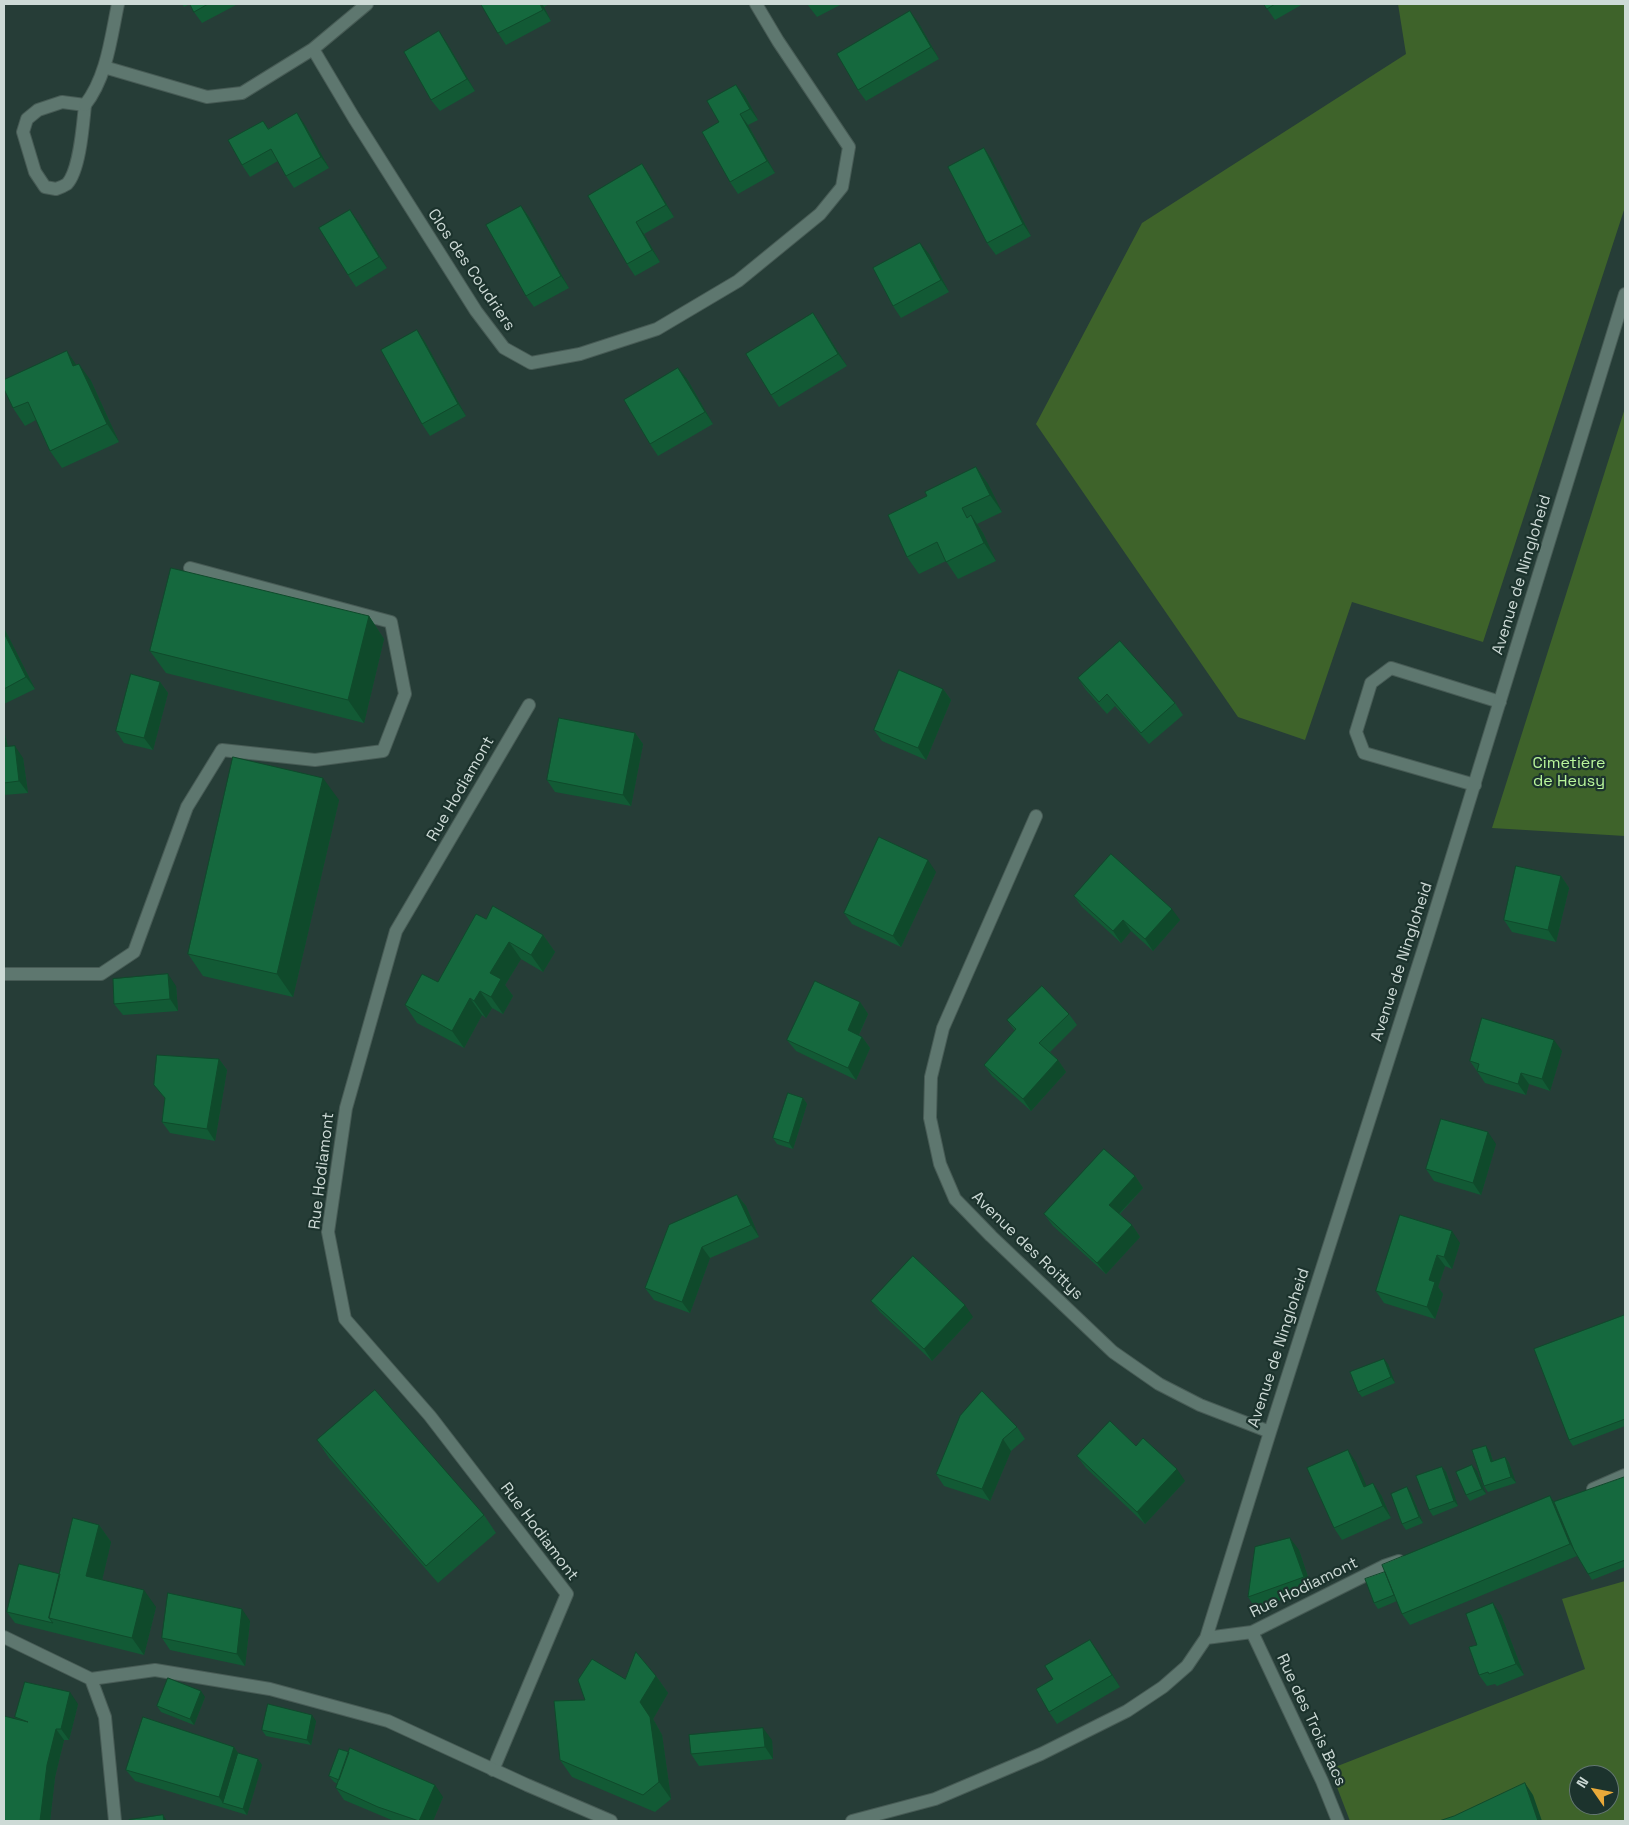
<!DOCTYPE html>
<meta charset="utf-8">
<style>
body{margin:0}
#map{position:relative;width:1629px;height:1825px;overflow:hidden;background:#263d37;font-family:"Space Grotesk",sans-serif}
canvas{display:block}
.frame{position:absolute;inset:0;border:5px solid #cddad6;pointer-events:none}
.north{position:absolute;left:1569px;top:1765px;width:50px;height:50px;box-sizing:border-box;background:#1c332d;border:1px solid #637671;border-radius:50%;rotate:303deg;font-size:14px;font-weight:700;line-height:20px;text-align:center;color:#cddad6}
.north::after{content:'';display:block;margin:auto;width:18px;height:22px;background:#eaaa39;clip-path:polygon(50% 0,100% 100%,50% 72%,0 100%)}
</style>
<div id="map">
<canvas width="1629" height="1825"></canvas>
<div class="frame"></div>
<div class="north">N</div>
</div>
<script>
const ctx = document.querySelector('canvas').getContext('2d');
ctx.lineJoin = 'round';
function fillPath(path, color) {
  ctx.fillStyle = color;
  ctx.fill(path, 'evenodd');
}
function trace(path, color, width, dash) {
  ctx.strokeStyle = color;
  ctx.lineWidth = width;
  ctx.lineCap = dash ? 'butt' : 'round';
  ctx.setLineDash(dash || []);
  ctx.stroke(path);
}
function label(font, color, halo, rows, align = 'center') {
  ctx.font = font + ' "Space Grotesk",sans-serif';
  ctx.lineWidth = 4.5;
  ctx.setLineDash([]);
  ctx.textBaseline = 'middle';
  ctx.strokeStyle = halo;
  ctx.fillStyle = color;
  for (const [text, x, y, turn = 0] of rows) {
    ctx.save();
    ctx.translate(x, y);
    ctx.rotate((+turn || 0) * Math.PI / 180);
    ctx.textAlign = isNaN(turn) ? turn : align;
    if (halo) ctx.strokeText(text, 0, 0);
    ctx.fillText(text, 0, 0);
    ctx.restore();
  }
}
fillPath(new Path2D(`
 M1398,4h227v203l-142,435 -131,-40 -47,138 -67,-23 -202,-293 106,-201 264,-169z
 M1625,408v428l-133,-8z
 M1625,1581v240h-275l-20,-52 255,-100 -23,-70zM1579,1775h30v30h-30z`), '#3e632a');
const lane = new Path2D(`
 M62,102l23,3c-2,19 -5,65 -18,79 -3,2 -8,4 -11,5l-11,-2 -10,-15 -12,-40 4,-13 11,-9z
 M1475,785l-111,-32 -8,-21 15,-49 20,-15 109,34
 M4,974h97l33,-22 53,-145 35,-57 93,10 68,-9 22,-57 -14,-72 -201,-54
 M493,1770l74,-176 -137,-178 -85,-97 -17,-87 18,-124 50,-177 133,-226`);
const street = new Path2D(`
 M313,49l41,69 122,193 28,37 27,15 49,-9 77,-25 81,-48 82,-67 22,-27 7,-40 -71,-106 -22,-37
 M104,67l103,30 35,-4 71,-44 54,-45
 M85,105c22,-28 26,-68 33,-101
 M1036,816l-93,212 -12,49 -1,41 10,46 15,35 36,37 122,116 46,32 41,21 70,27
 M1593,1489l32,-14
 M1252,1632l70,149 16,40
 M4,1637l87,42
 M1206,1638l46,-6 132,-66 15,-5
 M91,1679l64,-9 115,19 118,32 139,64 84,36
 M91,1679l14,38 10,104
 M852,1821l83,-22 106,-45 86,-43 36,-24 24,-21 19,-28 64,-206 158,-497 197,-641`);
trace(lane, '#475b55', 14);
trace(street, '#475b55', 14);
trace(lane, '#5e776f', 12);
trace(street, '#5e776f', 12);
fillPath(new Path2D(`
 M182,4h56l-36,19 -8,-11 -4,-8 -6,3z
 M481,4h68l-5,3 7,14 -45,24 -8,-12z
 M807,4h35l-25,13z
 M1264,4h39l-28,16z
 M918,22l21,37 -73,42 -8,-11z
 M447,43l28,48 -35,20 -9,-11z
 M736,85l9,11 13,24 -10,5 27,48 -37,21 -8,-12 -11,-60z
 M263,121l5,7 37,-3 24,43 -35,20 -8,-12 -8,-15 -28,16 -8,-12z
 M984,148l8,12 39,76 -35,19 -9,-12z
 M642,164l8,12 24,41 -30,17 16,28 -25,14 -8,-12z
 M521,206l8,11 40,71 -35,19 -8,-11z
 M358,221l29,47 -31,19 -8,-12z
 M929,254l20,38 -48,26 -8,-12z
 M813,313l8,12 26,41 -68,41 -8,-12z
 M417,330l8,12 41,74 -36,20 -8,-12z
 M77,365l14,16 28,61 -57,26 -12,-17 -14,-31 -11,6 -12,-18z
 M687,379l26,45 -55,32 -8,-12z
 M976,467l12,17 14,28 -25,12 6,9 13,28 -38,18 -12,-18 -27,13 -12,-17 20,-61z
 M369,616l15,23 -20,84 -198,-50 -16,-22z
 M4,628l31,61 -31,15z
 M1078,678l97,25 8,12 -34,29 -34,-38 -8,8 -21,-24z
 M160,682l8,11 -15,57 -29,-7 -8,-12z
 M943,689l8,11 -25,60 -44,-19 -8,-11z
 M4,731l4,16 15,11 5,35 -24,2z
 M635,733l8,11 -12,62 -76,-14 -8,-12z
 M339,800l-46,197 -90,-21 -15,-22z
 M936,872l-35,75 -49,-23 -8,-11z
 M1561,876l8,12 -13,54 -44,-10 -8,-12z
 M1074,896l106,24 -27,31 -22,-20 -10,12 -39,-36z
 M486,919l57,16 12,17 -12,20 -22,-13 -16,26 8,11 -10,18 -11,-6 -6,10 -4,-3 -18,33 -47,-25 -12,-18 33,-23z
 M176,986l2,25 -55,4 -9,-11z
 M860,1002l8,12 -9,21 3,2 8,11 -14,32 -60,-29 -9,-11z
 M1069,1014l8,11 -27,27 8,8 8,12 -35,39 -39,-35 -8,-11 31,-34 -8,-11z
 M1562,1051l-12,40 -21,-7 -3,11 -41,-12 -15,-22z
 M219,1059l8,11 -12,71 -45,-8 -8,-11 3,-23 -11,-14z
 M803,1098l4,6 -14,45 -16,-5 -4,-6z
 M1496,1144l-15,51 -47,-14 -8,-12z
 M1135,1176l8,12 -23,26 12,11 8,12 -34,37 -53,-48 -9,-12z
 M737,1195l9,11 13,31 -49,21 -20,55 -36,-13 -9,-12z
 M1400,1215l60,28 -8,26 -7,-3 -7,21 5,7 -8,25 -51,-16 -8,-12z
 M871,1301l102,16 -41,44 -52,-49z
 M1625,1315v111l-52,20 -4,-6z
 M1388,1364l7,19 -33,14 -4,-5z
 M1017,1427l8,12 -14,12 -21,50 -46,-15 -8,-12z
 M317,1440l167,75 12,18 -58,50 -109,-125z
 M1136,1446l49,35 -40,43 -59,-56 -9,-12z
 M1490,1452l3,9 12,-4 4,6 7,20 -28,9 -4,-6z
 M1356,1462l10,24 15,9 10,23 -49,22 -8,-12z
 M1442,1467l4,5 12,34 -25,10 -4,-6z
 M1477,1471l9,23 -16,7 -4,-6z
 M1625,1477v90l-33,13 -15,-24 -167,69 -8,-11 -5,-13 -19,8 -4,-6 11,-31 165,-76 4,6z
 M1411,1493l12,30 -17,7 -4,-6z
 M99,1525l12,17 -9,38 54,27 -12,48 -129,-32 -8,-11 53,-38z
 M1299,1550l13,39 -56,20 -8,-12z
 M1501,1615l23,60 -27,11 -2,-2 -8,2 -8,-11 -2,-30z
 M250,1621l-5,45 -75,-16 -8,-12z
 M1098,1651l22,36 -63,37 -8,-12z
 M656,1676l12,17 -15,26 9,16 9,64 -16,13 -83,-35 -12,-17 25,-60 40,-21z
 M205,1697l-11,28 -33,-13 -4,-6z
 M78,1704l-9,36h-5l-9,37 -5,44h-46l13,-102 -2,-2z
 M316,1721l-5,24 -45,-9 -4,-6z
 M772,1740l1,19 -74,7 -8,-12z
 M234,1747l4,6 24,12 -15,50 -112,-34 -9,-11z
 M329,1776l114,21 -10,24h-39l-50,-21 -8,-12 2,-4 -4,-2z`), '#125a35');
fillPath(new Path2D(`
 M540,4h2l2,3 7,14z
 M910,11l8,11 21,37 -8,-12z
 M439,31l8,12 28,48 -8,-12z
 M736,85l9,11 13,24 -8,-11z
 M297,113l8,12 24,43 -8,-11z
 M740,114l8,11 27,48 -8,-12z
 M984,148l8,12 39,76 -8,-12z
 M642,164l8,12 24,41 -8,-12z
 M521,206l8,11 40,71 -8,-12z
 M350,210l8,11 29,47 -8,-11z
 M636,222l8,12 16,28 -8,-12z
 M920,243l9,11 20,38 -8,-12z
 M813,313l8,12 26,41 -9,-12z
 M417,330l8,12 41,74 -8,-12z
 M67,351l12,18 -6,-3z
 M79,364l12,17 28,61 -12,-18z
 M678,368l9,11 26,45 -8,-12z
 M976,467l12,17 14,28 -12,-17z
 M971,515l12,18 13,28 -12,-18z
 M369,616l15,23 -20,84 -16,-23z
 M4,628l31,61 -9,-12 -22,-44z
 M160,682l8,11 -15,57 -9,-12z
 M943,689l8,11 -25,60 -8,-12z
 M4,731l7,28 -7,-10z
 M635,733l8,11 -12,62 -8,-11z
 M15,746l8,12 5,35 -9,-12z
 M323,778l16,22 -46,197 -16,-23z
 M928,860l8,12 -35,75 -8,-11z
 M1561,876l8,12 -13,54 -8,-12z
 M1172,909l8,11 -27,31 -8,-12z
 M1123,920l8,11 -10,12 -8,-12z
 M543,935l12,17 -12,20 -12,-17z
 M509,942l12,17 -16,26 8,11 -10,18 -12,-17 -1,-24z
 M168,974l8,12 2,25 -8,-12z
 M480,991l12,17 -6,10 -12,-17z
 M470,998l12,17 -18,33 -12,-17z
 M860,1002l8,12 -12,27 -8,-11z
 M862,1037l8,11 -14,32 -8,-12z
 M1554,1040l8,11 -12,40 -8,-12z
 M219,1059l8,11 -12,71 -8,-12z
 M1058,1060l8,12 -35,39 -8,-12z
 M1521,1073l8,11 -3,11 -8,-11z
 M803,1098l4,6 -14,45 -4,-6z
 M1488,1132l8,12 -15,51 -8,-12z
 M1135,1176l8,12 -26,28 -8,-11z
 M737,1195l9,11 13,31 -8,-12z
 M1132,1225l8,12 -34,37 -9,-11z
 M1452,1231l8,12 -8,26 -8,-12z
 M702,1247l8,11 -20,55 -8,-11z
 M1437,1255l8,11 -7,21 5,7 -8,25 -8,-12 2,-27z
 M965,1305l8,12 -41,44 -8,-12z
 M1384,1359l4,5 7,19 -4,-6z
 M1003,1439l8,12 -21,50 -8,-12z
 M1486,1446l4,6 5,16 -4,-6z
 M1348,1450l8,12 16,36 -8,-11z
 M1505,1457l4,6 7,20 -5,-6z
 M1472,1465l5,6 9,23 -4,-5z
 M1442,1467l4,5 12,34 -4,-5z
 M1177,1469l8,12 -40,43 -8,-12z
 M1373,1483l8,12 10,23 -8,-12z
 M1407,1487l4,6 12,30 -4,-6z
 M1550,1496l8,12 20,48 -8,-12z
 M99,1525l12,17 -12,51 -13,-17z
 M1290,1538l9,12 13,39 -8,-12z
 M144,1590l12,17 -12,48 -12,-17z
 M1493,1603l8,12 23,60 -8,-11z
 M242,1609l8,12 -5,45 -8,-12z
 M1090,1640l8,11 22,36 -8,-12z
 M656,1676l12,17 -15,26 9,16 9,64 -12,-17 -19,-80z
 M201,1691l4,6 -11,28 -4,-6z
 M70,1692l8,12 -9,36 -8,-11z
 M312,1715l4,6 -5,24 -4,-5z
 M763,1728l9,12 1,19 -8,-12z
 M56,1729l8,11 -9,37 -5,44h-10l7,-56z
 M234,1747l8,12 -19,44 -4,-6z
 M258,1759l4,6 -15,50 -4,-6z
 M1525,1783l8,12 9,26h-4z
 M435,1785l8,12 -10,24h-14z
 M163,1815l4,6h-3z`), '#0f4a2b');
const building = new Path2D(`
 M190,4h18l-14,8z
 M481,4h59l3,6 -45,23z
 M1264,4h11l-8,5z
 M910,11l21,36 -73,43 -21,-36z
 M439,31l28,48 -36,21 -27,-48z
 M736,85l14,24 -10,5 27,47 -37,21 -28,-50 17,-10 -12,-21z
 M297,113l24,44 -35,19 -15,-27 -29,16 -14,-25 35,-19 5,8z
 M984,148l39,76 -36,19 -39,-76z
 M642,164l24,41 -30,17 16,28 -25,14 -39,-68z
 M521,206l40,70 -35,20 -40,-71z
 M350,210l29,47 -31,18 -29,-47z
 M920,243l21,37 -48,26 -20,-38z
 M813,313l25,41 -67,41 -25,-41z
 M417,330l41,74 -36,20 -41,-74z
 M67,351l6,15 6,-2 28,60 -57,27 -22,-49 -15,6 -9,-19v-9z
 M678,368l27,44 -55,32 -26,-44z
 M976,467l14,28 -28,13 5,10 4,-3 13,28 -38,19 -9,-20 -30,15 -19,-42 39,-19 -2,-4z
 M171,568l198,48 -21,84 -198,-49z
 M4,633l22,44 -22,12z
 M1120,641l55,62 -34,30 -34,-39 -8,8 -21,-24z
 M899,670l44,19 -25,59 -44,-18z
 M131,674l29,8 -16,56 -28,-7z
 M559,718l76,15 -12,62 -76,-15z
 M15,746l4,35 -15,2v-36z
 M233,757l90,21 -46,196 -89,-20z
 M879,837l49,23 -35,76 -49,-23z
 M1111,854l61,55 -27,30 -22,-19 -10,11 -39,-35z
 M1516,866l45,10 -13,54 -44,-10z
 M493,906l50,29 -12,20 -22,-13 -19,31 11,6 -10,18 -11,-6 -6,10 -4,-3 -18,33 -47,-26 17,-31 16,8 38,-68 10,5z
 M168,974l2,25 -56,5 -1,-25z
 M815,981l45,21 -12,28 14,7 -14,31 -61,-28z
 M1042,986l27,28 -30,29 19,17 -35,39 -39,-34 32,-36 -9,-9z
 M1482,1018l72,22 -12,39 -21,-6 -3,11 -41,-13 2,-7 -9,-3z
 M157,1055l62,4 -12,70 -45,-7 3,-24 -11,-13z
 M788,1093l15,5 -14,45 -16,-5z
 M1441,1119l47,13 -15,51 -47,-14z
 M1104,1149l31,27 -26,29 23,20 -35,38 -53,-49z
 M737,1195l14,30 -49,22 -20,55 -37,-14 24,-63z
 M1400,1215l52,16 -8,26 -7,-2 -8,25 6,2 -8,25 -51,-16z
 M913,1256l52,49 -41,44 -53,-48z
 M1625,1315v104l-56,21 -35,-91z
 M1384,1359l7,18 -33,15 -8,-20z
 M375,1390l109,125 -58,51 -109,-126z
 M982,1391l35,36 -14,12 -21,50 -46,-15 24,-58z
 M1110,1421l26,25 7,-8 34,31 -40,43 -60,-56z
 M1486,1446l5,16 14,-5 6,20 -27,9 -12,-36z
 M1348,1450l16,37 9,-4 10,23 -49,22 -27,-60z
 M1472,1465l10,24 -16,6 -10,-23z
 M1442,1467l12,34 -25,9 -13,-34z
 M1625,1477v83l-37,14 -14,-24 -20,-48z
 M1407,1487l12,30 -17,7 -11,-30z
 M1550,1496l20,48 -168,70 -20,-49z
 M73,1518l26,7 -13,51 58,14 -12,48 -83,-20z
 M1290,1538l14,39 -56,20 7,-50z
 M19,1564l41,10 -11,44 4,5 -46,-11z
 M1385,1572l9,23 -20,8 -9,-24z
 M168,1593l74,16 -5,45 -75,-16z
 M1493,1603l23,61 -27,10 -1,-2 -9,3 -10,-28 8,-2 -11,-31z
 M1090,1640l22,35 -63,37 -13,-23 17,-10 -8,-13z
 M636,1652l20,24 -16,26 10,15 9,65 -16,13 -83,-35 -6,-59 31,-1 -7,-20 14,-21 33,20z
 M168,1678l33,13 -11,28 -33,-13z
 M25,1682l45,10 -9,37h-5l-9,36 -7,56h-36v-105l24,6 -13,-5z
 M268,1704l44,11 -5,25 -45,-10z
 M143,1717l91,30 -15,50 -93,-27z
 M763,1728l2,19 -74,7 -2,-19z
 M350,1748l85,37 -16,36 -41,-14 -42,-19z
 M339,1749l10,3 -10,28 -10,-4z
 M238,1753l20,6 -15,50 -20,-6z
 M1525,1783l13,38h-99l15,-5z
 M163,1815l1,6h-35v-1z`);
fillPath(building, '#15693e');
trace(building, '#0f4a2b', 1);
label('16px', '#cddad6', '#1c332d', [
 ["Clos des Coudriers",471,270,56],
 ["Avenue de Ningloheid",1522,575,-73],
 ["Rue Hodiamont",461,789,-60],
 ["Avenue de Ningloheid",1402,962,-72],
 ["Rue Hodiamont",322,1171,-83],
 ["Avenue des Roittys",1027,1246,44],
 ["Avenue de Ningloheid",1279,1348,-72],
 ["Rue Hodiamont",539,1532,53],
 ["Rue Hodiamont",1304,1588,-26],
 ["Rue des Trois Bacs",1311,1720,65]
]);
label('16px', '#baf79c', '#1c332d', [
 ["Cimetière",1569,764],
 ["de Heusy",1569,782]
]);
</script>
